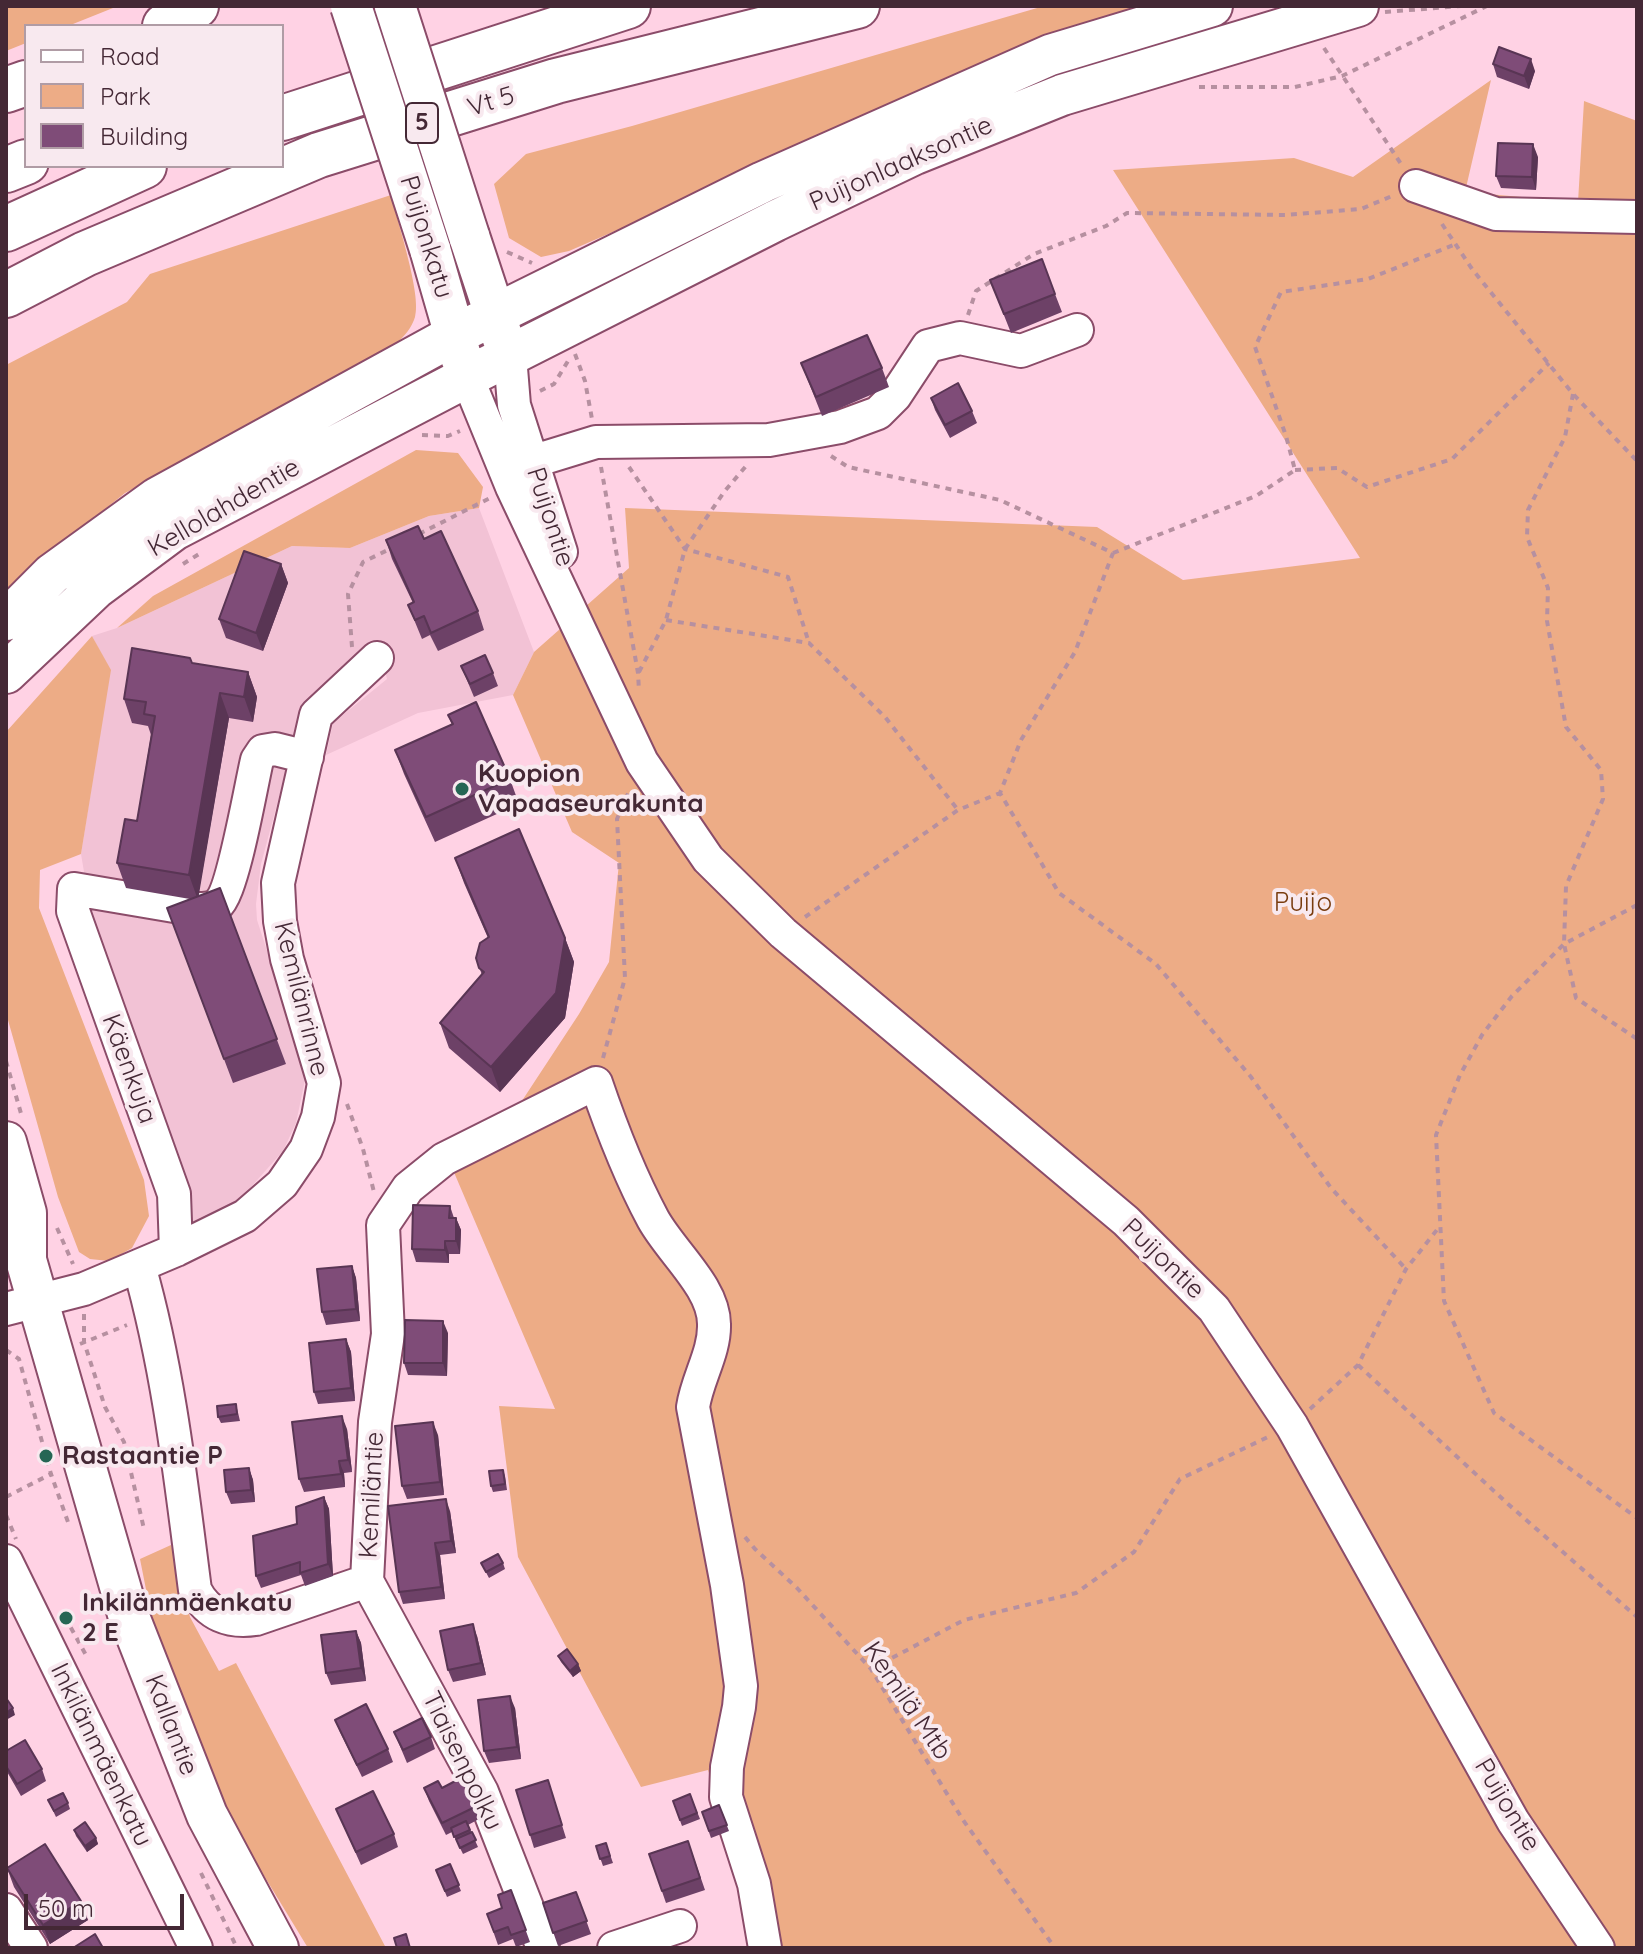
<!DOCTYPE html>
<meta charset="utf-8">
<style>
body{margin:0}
#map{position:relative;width:1643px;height:1954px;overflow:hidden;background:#ffd2e4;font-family:Quicksand,sans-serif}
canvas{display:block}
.frame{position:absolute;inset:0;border:8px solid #442835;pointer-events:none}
.legend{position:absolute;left:24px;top:24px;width:260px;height:144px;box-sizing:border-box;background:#f8e9ef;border:2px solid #b09ca5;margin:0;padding:10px 14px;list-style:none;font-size:24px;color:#442835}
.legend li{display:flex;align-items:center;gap:16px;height:40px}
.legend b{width:40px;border:2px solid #b09ca5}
.scale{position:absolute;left:24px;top:1894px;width:160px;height:36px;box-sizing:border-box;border:4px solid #442835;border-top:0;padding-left:10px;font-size:24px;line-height:28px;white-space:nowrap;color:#442835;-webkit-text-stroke:6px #f8e9ef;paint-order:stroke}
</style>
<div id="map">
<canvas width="1643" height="1954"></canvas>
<div class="frame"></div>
<ul class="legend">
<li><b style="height:10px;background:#fff"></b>Road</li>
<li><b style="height:22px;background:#edac86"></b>Park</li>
<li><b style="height:22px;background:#7f4c78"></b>Building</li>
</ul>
<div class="scale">50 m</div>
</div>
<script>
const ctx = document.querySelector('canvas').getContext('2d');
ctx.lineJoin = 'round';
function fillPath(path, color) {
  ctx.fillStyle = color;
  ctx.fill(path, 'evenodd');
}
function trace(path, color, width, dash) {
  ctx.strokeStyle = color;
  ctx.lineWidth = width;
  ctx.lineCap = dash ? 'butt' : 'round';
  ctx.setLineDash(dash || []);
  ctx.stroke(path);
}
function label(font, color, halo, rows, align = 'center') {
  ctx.font = font + ' Quicksand,sans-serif';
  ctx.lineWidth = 8;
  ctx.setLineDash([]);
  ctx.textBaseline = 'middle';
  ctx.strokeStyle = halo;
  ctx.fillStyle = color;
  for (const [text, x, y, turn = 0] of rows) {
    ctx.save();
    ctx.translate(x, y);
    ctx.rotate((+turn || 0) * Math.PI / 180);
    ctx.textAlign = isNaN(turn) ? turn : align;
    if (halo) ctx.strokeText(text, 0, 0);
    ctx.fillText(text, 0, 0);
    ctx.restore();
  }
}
fillPath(new Path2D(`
 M479,508l55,144 -21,43 -95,18 -92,42 7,-32 54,-44 -9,-38 -74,63 -43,160 -5,40 1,16 33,101 15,59 -9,43 -13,28 -40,45 -35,24 -20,5 -93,-288 -14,-83 29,-184 -18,-34 25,-8 175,-82 58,2 79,-32z`), '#f2c2d5');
fillPath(new Path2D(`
 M6,6h112l-50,20h-42v17l-20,8z
 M1044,6h116l-110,36 -481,209 -28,6 -32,-19 -15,-54 32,-30 106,-28z
 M1491,80l-26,112 113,10 6,-101 53,20v1827h-869l-60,-178 -67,17 -123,-230 -19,-151 56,3 -102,-239 59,-54 67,-102 30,-52 10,-99 -47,-31 -59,-137 21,-43 95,-84 -4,-60 472,19 86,53 177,-22 -247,-388 181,-12 59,19z
 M391,195c6,25 31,100 24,122 -6,21 -31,36 -47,49l-243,127 -119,96v-224l121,-63 23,-28z
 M416,450l42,3 25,34 -4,21 -50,8 -79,32 -58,-2 -175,82 36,-32z
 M92,636l19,34 -30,184 -41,16 -1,38 105,272 5,36 -17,32 -23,13 -19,-2 -11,-7 -21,-55 -52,-184v-281z
 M171,1545l19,72 29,54 17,-8 150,285h-78l-73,-120 -80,-193 -15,-76z`), '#edac86');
const minor = new Path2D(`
 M1416,186l80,28 141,3
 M510,356l4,49 47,147
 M467,377l45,110 130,275 66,97 75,74 343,288 88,88 78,117 221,395 85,127
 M505,470l91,-28 173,-2 71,-13 38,-14 17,-17 33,-50 32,-8 61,13 56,-21
 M176,1250l-2,-56 -101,-283 1,-22 118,20c8,0 18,1 25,-4 16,-12 34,-120 40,-145l6,-9 12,-2 32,8
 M139,1266c30,105 42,216 56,324 13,25 34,33 61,29l111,-38 8,-159 13,-88 -5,-109 25,-37 36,-29 152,-76c16,47 34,93 57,136 18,33 61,68 61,105 1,28 -17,55 -21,83l34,178 14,101 -2,21 -12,60 -1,30 28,87 11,64
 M6,1309l78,-20 92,-39 69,-34 37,-32 24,-35 12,-32 6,-34 -37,-124 -7,-38 -2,-38 38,-168 61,-57
 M6,1561l190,387
 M367,1581l115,211 61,156
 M6,1910l25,38
 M614,1948l66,-22`);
const major = new Path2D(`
 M469,236l34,103
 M430,249l32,111
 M6,620l46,-46 105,-76 299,-164 307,-152 287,-127 162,-49
 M6,673l90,-85 78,-58 293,-153 308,-156 140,-67 147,-59 296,-89
 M6,1142l20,71v47l102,354 79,201 71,133`);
const highway = new Path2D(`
 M165,26l31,-20
 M6,90l20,-7
 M282,118l346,-112
 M6,170l20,-8
 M6,229l138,-63
 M6,295l79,-41 234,-99 237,-74 301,-75`);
trace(minor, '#8b4c69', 36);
trace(major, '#8b4c69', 44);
trace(highway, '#8b4c69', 48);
trace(new Path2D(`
 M1385,12l76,-6
 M1324,48l79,119
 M1199,87h96l47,-11 145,-70
 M1442,224l30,45 101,125 64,67
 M507,252l25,11
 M968,315l8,-24 58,-37 72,-28 21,-13 158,2 76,-6 31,-13
 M575,354l10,27 7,38
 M540,391l14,-7 14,-23
 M1573,394l-8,43 -37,73 -1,27 21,51 -1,33 19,106 35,43 2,29 -37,87 -2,58 12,54 61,41
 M422,435l26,1 12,-5
 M831,456l17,11 152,33 113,53 -38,99 -54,88 -21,53 59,100 97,71 95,113 80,111 75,81
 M601,467l37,206 1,18
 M629,467l56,82 103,28 21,66
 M1295,470l42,-2 30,19 85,-28 97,-96
 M419,534l71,-36
 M1113,553l143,-57 39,-26 -9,-34 -31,-89 26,-55 87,-13 88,-35
 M183,564l16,-10
 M666,620l143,23 76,74 73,93
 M352,647l-4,-53 15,-32 31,-15
 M639,672l27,-52 19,-71 39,-57 22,-26
 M1637,905l-73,39 -52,52 -30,39 -22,40 -24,60 8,166 50,112 143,105
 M805,917l153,-107 42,-17
 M603,1058l22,-80 -8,-159 13,-30
 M6,1061l16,56
 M347,1104l16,45 11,43
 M57,1228l16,36
 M84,1314v28l21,65 19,35 20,87
 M80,1344l47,-19
 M6,1350l13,9 32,115 18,51
 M1358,1365l150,139 129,113
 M1310,1409l48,-44 48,-96 34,-43
 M6,1497l45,-23
 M6,1515l10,24
 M745,1537l10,12 42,39 74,81 92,151 92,128
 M65,1617l22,40
 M871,1669l93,-49 112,-27 58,-41 46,-73 90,-43
 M201,1873l36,75`), '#b690a0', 4, [6, 6]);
trace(minor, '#fff', 32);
trace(major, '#fff', 40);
trace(highway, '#fff', 44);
const majorBridge = new Path2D(`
 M351,6l79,243
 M395,6l74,230`);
trace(majorBridge, '#8b4c69', 44, []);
trace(majorBridge, '#fff', 40);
fillPath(new Path2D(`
 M1493,64l42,7 -6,18 -32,-12z
 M1538,157l-2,33 -35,-2 -5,-12z
 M990,280l65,14 7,18 -51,21z
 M801,363l81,5 7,19 -67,29z
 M931,398l41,13 5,12 -27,15 -15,-28z
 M424,539l54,72 6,19 -46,21 -8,-16 -8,4 -14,-34 5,-2 -21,-44 -6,-19z
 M281,564l7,19 -25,68 -37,-13 -7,-19z
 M192,663l56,9 9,25 -4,25 -24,-4 -31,178 22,-8 66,176 -53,19 -66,-175 23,-9 -64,-11 -9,-25 20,-42 14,-86 -3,-9 -16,-3 -8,-24z
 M461,666l32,7 5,13 -24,11z
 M448,715l62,64 9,25 -84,38 -31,-68 -9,-24 57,-25z
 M455,858l110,80 9,24 -9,56 -65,74 -51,-44 -9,-25 42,-48 -6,-17 12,-20 -24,-55z
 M450,1206l4,12h2l5,12 -1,24h-11v9l-33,-1 -4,-13z
 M352,1266l4,12 4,43 -34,4 -4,-13z
 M448,1333l-1,43 -39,-1 -4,-12z
 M346,1339l5,13 4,49 -37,3 -4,-12z
 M236,1404l4,17 -19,2 -3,-6z
 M347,1429l5,43 -8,1 1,14 -41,5 -5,-13z
 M438,1435l6,60 -37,4 -5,-13z
 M249,1468l4,12 2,22 -24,2 -5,-12z
 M503,1470l2,6 2,14 -14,2 -2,-6z
 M324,1497l5,12 4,67 -28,10 -4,-11 -40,13 -5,-12 41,-52z
 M450,1511l6,42 -16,2 5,44 -42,5 -4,-12z
 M481,1563h22l2,6 -16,9z
 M356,1631l5,12 5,38 -35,4 -5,-12z
 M477,1636l9,39 -33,7 -5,-12z
 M558,1656l20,8 3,7 -8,6 -12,-15z
 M515,1708l6,51 -32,4 -5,-12z
 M335,1720l53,29 5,13 -31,15 -22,-45z
 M394,1732l37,5 4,12 -28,14z
 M6,1751l36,18 4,12 -25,15 -15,-26z
 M548,1780l18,58 -32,10 -4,-13z
 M424,1788h18l33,19 4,12 -11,6 10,22 -15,7 -11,-22 -6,3 -17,-34z
 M690,1794l10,25 -18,7 -9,-25z
 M48,1800l20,3 2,6 -14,8z
 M719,1805l10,26 -18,7 -9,-26z
 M336,1809l58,25 4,13 -37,18z
 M74,1830l22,8 2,6 -11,8 -11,-16z
 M688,1841l17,49 -39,13 -17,-49z
 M606,1843l7,20 -10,3 -7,-20z
 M450,1864l11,27 -14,6 -11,-27z
 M7,1868l81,52 -38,24 -36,-57z
 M511,1890l19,52 -14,5 -3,-8 -15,6 -11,-31 15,-6z
 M576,1892l15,42 -33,12 -15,-43z`), '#6d4167');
fillPath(new Path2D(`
 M1531,59l4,12 -6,18 -5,-13z
 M1533,144l5,13 -2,33 -4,-13z
 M281,564l7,19 -25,68 -7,-18z
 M248,672l9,25 -4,25 -9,-25z
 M220,693l9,25 -31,182 -9,-25z
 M565,938l9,24 -9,56 -65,74 -9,-25z
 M456,1218l5,12 -1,24 -4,-13z
 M445,1241l4,13v9l-4,-13z
 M352,1266l4,12 4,43 -4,-12z
 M443,1321l5,12 -1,43 -4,-13z
 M346,1339l5,13 4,49 -4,-13z
 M342,1416l5,13 5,43 -4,-12z
 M433,1422l5,13 6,60 -4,-13z
 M339,1461l5,12 1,14 -4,-13z
 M249,1468l4,12 2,22 -4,-12z
 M324,1497l5,12 4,67 -5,-12z
 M446,1499l4,12 6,42 -5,-12z
 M435,1543l5,12 5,44 -4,-12z
 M473,1624l4,12 9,39 -5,-12z
 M356,1631l5,12 5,38 -5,-13z
 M578,1664l3,7 -8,6 -3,-6z
 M510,1696l5,12 6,51 -4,-12z
 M13,1708l2,7 -9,5v-7z
 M96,1838l2,6 -11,8 -2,-6z
 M81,1901l7,19 -38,24 -7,-19z`), '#593554');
const building = new Path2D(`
 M1499,47l32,12 -7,17 -31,-12z
 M1498,143l35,1 -1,33 -36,-1z
 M1042,259l13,35 -51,20 -14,-34z
 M867,335l15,33 -66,29 -15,-34z
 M958,383l14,28 -27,14 -14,-27z
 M418,526l6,13 17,-8 37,80 -47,22 -7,-17 -9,4 -7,-15 6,-3 -28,-62z
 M244,551l37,13 -25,69 -37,-14z
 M132,648l58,10 2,5 56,9 -4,25 -24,-4 -31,182 -72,-12 8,-44 12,2 18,-105 -11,-2 2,-12 -22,-3z
 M485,655l8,18 -23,11 -9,-18z
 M476,702l34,77 -84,38 -31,-67 58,-26 -5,-9z
 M519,829l46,109 -9,55 -65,74 -51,-44 44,-51 -5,-4 -3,-10 4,-15 9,-6 -34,-79z
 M220,888l57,151 -53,20 -57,-151z
 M413,1205l37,1 -1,12h7v23h-11v9l-33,-1z
 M352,1266l4,43 -34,3 -5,-43z
 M405,1320l38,1v42h-39z
 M346,1339l5,49 -37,4 -5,-49z
 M236,1404l1,10 -19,3 -1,-11z
 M342,1416l6,44 -9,1 2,13 -42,5 -7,-57z
 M433,1422l7,60 -38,4 -7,-60z
 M249,1468l2,22 -25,2 -2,-22z
 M503,1470l2,14 -14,2 -2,-15z
 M324,1497l4,67 -28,9v-11l-44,14 -3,-40 44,-12 -1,-17z
 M446,1499l5,42 -16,2 6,44 -42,5 -11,-86z
 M498,1554l5,9 -17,9 -5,-9z
 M473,1624l8,39 -33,7 -8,-39z
 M356,1631l5,37 -35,5 -5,-38z
 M567,1649l11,15 -8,7 -12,-15z
 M510,1696l7,51 -33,4 -6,-51z
 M6,1698l7,10 -7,5z
 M366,1704l22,45 -31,16 -22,-45z
 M422,1718l9,19 -28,13 -9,-18z
 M25,1740l17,29 -25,15 -11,-18v-15z
 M461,1778l14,29 -33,16 -18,-35 14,-7 4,7z
 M548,1780l14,45 -32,10 -14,-45z
 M373,1791l21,43 -38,18 -20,-43z
 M63,1793l5,10 -14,8 -6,-11z
 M690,1794l7,19 -17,7 -7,-19z
 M719,1805l8,20 -18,6 -7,-19z
 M466,1821l4,9 -16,7 -3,-9z
 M85,1822l11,16 -11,8 -11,-16z
 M472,1832l4,8 -16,8 -4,-9z
 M688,1841l12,37 -38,13 -13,-37z
 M606,1843l4,13 -10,3 -4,-13z
 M45,1844l36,57 -38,24 -36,-57z
 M450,1864l9,21 -14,6 -9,-21z
 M511,1890l15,40 -15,5 -3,-8 -14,5 -7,-18 15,-6 -4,-13z
 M576,1892l11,29 -34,12 -10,-30z
 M95,1934l8,14h-30z
 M406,1934l4,14h-13l-3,-10z`);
fillPath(building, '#7f4c78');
trace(building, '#593554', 2);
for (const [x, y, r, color] of [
 [462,789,8,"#256654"],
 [46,1456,8,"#256654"],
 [66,1618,8,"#256654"]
]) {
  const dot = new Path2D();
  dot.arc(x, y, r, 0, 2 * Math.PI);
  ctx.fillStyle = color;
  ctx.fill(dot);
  trace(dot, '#f8e9ef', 3);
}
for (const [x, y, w] of [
 [422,123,32]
]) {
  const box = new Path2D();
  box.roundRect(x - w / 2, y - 20, w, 40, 6);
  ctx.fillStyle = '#f8e9ef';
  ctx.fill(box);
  trace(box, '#442835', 2);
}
label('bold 24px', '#442835', null, [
 ["5",422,123]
]);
label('26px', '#442835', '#f8e9ef', [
 ["Vt 5",491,102,-17],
 ["Puijonlaaksontie",901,164,-24],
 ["Puijonkatu",426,237,73],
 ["Kellolahdentie",224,508,-30],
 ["Puijontie",550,517,72],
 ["Kemilänrinne",301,999,76],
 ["Käenkuja",129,1069,70],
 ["Puijontie",1163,1259,44],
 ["Kemiläntie",372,1495,-87],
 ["Kemilä Mtb",907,1701,56],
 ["Kallantie",171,1725,69],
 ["Inkilänmäenkatu",101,1755,64],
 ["Tiaisenpolku",462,1761,64],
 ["Puijontie",1507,1805,59]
]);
label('bold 26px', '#442835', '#f8e9ef', [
 ["Kuopion",478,774],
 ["Vapaaseurakunta",478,804],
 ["Rastaantie P",62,1456],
 ["Inkilänmäenkatu",82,1603],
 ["2 E",82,1633]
], 'left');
label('26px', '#793c0f', '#f8e9ef', [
 ["Puijo",1303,903]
]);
</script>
